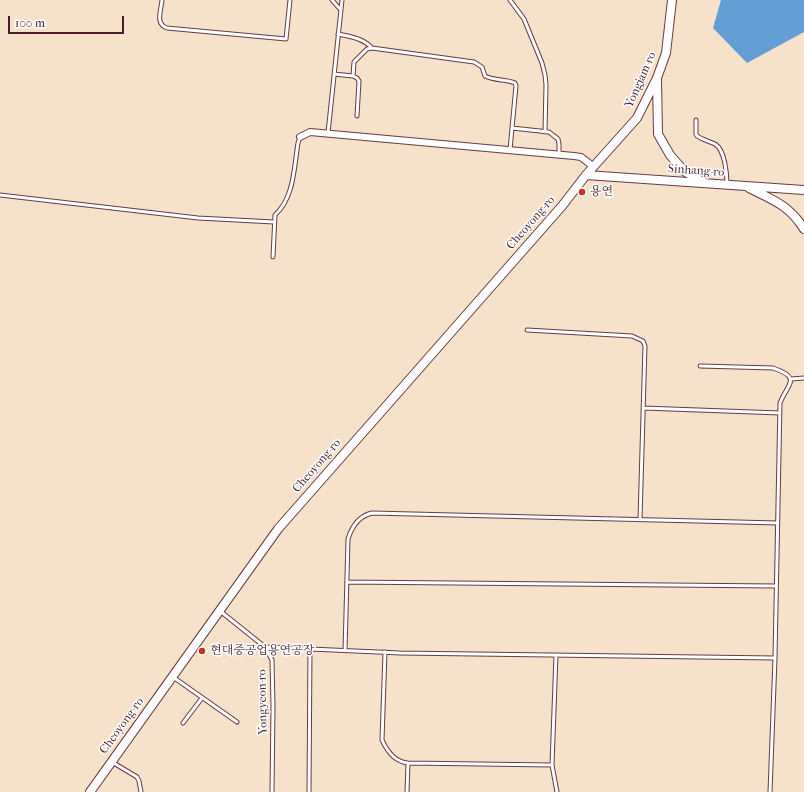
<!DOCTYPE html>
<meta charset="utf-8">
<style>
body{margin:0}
#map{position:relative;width:804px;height:792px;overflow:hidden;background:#f6e2ca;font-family:"IM FELL French Canon",serif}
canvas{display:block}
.scale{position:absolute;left:8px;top:16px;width:116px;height:18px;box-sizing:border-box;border:2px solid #4a1f2b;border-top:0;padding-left:5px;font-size:12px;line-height:14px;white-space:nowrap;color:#4a1f2b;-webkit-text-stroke:3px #fff;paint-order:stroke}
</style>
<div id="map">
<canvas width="804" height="792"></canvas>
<div class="scale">100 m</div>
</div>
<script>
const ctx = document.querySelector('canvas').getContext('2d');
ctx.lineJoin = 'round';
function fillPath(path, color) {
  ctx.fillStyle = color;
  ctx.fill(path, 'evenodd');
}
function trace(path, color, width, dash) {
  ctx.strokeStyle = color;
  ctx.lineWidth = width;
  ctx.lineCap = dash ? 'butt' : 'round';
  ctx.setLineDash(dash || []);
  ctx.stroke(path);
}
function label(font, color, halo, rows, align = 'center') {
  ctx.font = font + ' "IM FELL French Canon","Noto Serif KR",serif';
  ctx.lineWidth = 3;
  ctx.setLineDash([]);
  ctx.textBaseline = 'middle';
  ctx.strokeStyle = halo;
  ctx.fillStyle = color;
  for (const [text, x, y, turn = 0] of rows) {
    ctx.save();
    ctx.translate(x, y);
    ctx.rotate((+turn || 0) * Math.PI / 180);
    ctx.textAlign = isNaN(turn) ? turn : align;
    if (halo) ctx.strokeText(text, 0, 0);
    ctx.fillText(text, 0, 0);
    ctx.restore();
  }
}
fillPath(new Path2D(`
 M721,0h83v32l-57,31 -34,-35z`), '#639fd4');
const service = new Path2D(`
 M162,0c-1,11 -7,24 5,28l119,11 4,-39
 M332,0l8,9
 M510,0l14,19 18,44 3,12 1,10 -1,47
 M338,34c13,3 25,4 34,14l102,14 8,5 3,9c10,5 21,3 30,7l1,3 -4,42
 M334,74l19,2 1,-14 13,-13 5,-1
 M353,76l4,2 2,3 -2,35
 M696,120v14l1,2c6,4 12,5 18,8 10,6 12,30 12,41
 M328,133l14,-133
 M510,150l2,-22 37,4 9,7 1,5v10
 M0,195l198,23 76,4
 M273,257l2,-42c19,-17 19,-47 23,-72l2,-6
 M527,330l105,6 11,5 2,5 -5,173
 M700,366l73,2c29,10 15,15 7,35l-5,255 -5,134
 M791,379l13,-1
 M643,408l137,5
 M347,582l429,4
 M220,611l45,36 7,13 1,46 -1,86
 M265,647l135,6 375,5
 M345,651l3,-112c4,-13 11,-23 24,-26l406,10
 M385,652l-3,88c5,11 13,22 26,23l144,2 4,-110
 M173,677l64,45
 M183,723l19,-25
 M112,762l25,15 2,4 2,11
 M552,765l5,27
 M309,792l1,-143
 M407,792l1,-29`);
const minor = new Path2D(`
 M300,137l10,-5 264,24 7,1 13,10`);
const tertiary = new Path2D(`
 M657,79l1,55 12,21 14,16 19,11
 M586,175l218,15
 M749,188c24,12 40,17 55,41
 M90,792l188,-263 284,-323 24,-31 51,-57 20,-40 9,-25 6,-53`);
trace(service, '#643c43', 5);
trace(minor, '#643c43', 8);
trace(tertiary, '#643c43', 10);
trace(service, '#fff', 3);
trace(minor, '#fff', 6);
trace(tertiary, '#fff', 8);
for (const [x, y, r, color] of [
 [582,192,4,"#c8321e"],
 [202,651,4,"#c8321e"]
]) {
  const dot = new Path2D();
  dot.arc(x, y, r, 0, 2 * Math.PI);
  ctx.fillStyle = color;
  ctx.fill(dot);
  trace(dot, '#fff', 1.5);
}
label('12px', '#4a1f2b', '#fff', [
 ["Yongjam-ro",641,80,-66],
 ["Sinhang-ro",696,171,4],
 ["Cheoyong-ro",531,223,-49],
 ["Cheoyong-ro",317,466,-49],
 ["Yongyeon-ro",263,702,-91],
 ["Cheoyong-ro",122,726,-54]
]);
label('12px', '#4a1f2b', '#fff', [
 ["용연",590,192],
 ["현대중공업용연공장",210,651]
], 'left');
</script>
